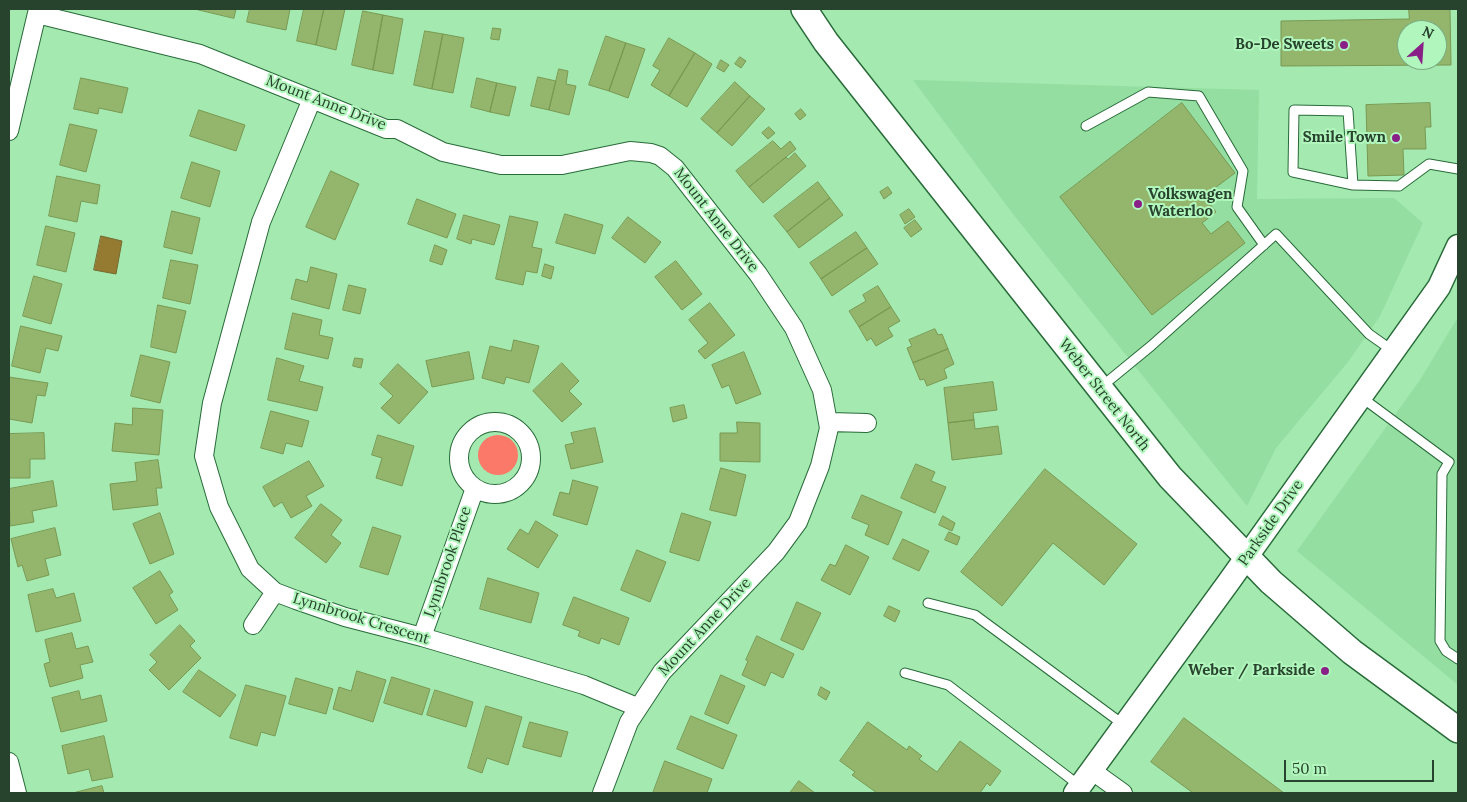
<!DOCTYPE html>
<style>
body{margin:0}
#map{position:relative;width:1467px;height:802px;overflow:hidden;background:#a4e9b0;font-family:Lora,serif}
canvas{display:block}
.frame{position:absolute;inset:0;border:10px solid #28432d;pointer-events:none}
.north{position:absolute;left:1397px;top:20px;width:50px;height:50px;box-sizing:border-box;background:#b1f6bc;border:1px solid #7aae83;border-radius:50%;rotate:26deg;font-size:14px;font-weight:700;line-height:20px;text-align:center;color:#28432d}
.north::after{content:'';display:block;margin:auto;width:18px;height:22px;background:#892087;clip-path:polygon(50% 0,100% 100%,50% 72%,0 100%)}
.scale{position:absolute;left:1284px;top:760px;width:150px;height:22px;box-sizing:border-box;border:2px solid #28432d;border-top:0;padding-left:6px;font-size:15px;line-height:18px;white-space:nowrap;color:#28432d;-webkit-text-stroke:4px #b1f6bc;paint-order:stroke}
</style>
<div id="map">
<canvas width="1467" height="802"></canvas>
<div class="frame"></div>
<div class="north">N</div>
<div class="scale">50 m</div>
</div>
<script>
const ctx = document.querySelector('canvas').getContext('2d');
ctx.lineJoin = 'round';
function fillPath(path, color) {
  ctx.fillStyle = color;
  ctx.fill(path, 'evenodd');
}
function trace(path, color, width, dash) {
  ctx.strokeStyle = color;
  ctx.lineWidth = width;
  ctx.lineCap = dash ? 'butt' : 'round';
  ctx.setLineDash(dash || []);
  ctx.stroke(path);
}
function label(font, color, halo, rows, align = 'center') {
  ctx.font = font + ' Lora,serif';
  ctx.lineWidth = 4;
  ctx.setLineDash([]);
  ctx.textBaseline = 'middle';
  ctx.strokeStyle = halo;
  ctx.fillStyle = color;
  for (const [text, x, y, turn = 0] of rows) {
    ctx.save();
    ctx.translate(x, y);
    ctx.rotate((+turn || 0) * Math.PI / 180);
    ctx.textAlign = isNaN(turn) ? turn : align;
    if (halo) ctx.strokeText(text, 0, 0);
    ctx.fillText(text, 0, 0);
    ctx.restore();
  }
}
fillPath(new Path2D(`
 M913,80l346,10 -2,109 137,-1 29,25 -43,93 -32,46 -72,86 -29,58 -234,-292z
 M1458,317v368l-161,-134 123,-171z`), '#93dea0');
fillPath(new Path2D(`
 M478 455a20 20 0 1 1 40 0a20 20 0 1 1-40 0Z`), '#fb7969');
const water = new Path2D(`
 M101,236l21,5 -6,33 -22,-4z`);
fillPath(water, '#957a31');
trace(water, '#746a30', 1);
const building = new Path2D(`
 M195,9h41l-2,9z
 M250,9h40l-4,21 -39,-8z
 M304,9h20l-8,36 -19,-4z
 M324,9h21l-9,41 -20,-5z
 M1409,9h41l1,56 -170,1v-45l128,-2zM1407,30h30v30h-30z
 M363,11l20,4 -10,55 -21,-5z
 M383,15l20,4 -10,55 -20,-4z
 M493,28l8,1 -2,11 -8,-1z
 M425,31l18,3 -11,55 -18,-4z
 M443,34l21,4 -11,55 -21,-4z
 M606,36l20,7 -17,48 -20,-6z
 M669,38l26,15 -26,43 -18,-11 9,-15 -7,-4z
 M626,43l19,6 -17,49 -19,-7z
 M695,53l17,11 -25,43 -18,-11z
 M740,57l6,4 -5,7 -6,-4z
 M721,60l8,5 -5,7 -7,-4z
 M559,69l9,2 -2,13 10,2 -7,29 -20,-5z
 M538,77l18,4 -7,29 -18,-4z
 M81,78l47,10 -6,25 -23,-5 -1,6 -24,-5z
 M477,78l20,5 -7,29 -19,-5z
 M735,82l15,14 -33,37 -16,-14z
 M497,83l19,4 -7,29 -19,-4z
 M750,96l15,13 -33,37 -15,-13z
 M1182,103l53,70 -31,23 12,16 -14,11 9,11 17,-13 17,22 -93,72 -92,-118z
 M1430,103l1,24h-6l1,22h-23l1,26 -36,1 -2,-71z
 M801,109l5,6 -6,5 -5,-6z
 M199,110l46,15 -9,26 -46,-15z
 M70,124l27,6 -11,42 -26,-7z
 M769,127l6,6 -7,6 -6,-6z
 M773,141l8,8 9,-8 6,8 -47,38 -13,-16z
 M795,153l11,13 -43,37 -14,-16 37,-30 2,2z
 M192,162l28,9 -10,36 -29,-9z
 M331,171l28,13 -24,56 -29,-13z
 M57,176l43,9 -3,19 -16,-3 -4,21 -28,-6z
 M818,182l12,16 -43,34 -13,-16z
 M888,187l4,6 -8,6 -4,-7z
 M830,198l13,17 -44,33 -12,-16z
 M417,199l39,15 -9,24 -39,-14z
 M909,209l6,8 -10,7 -5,-9z
 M172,211l28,7 -8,36 -28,-7z
 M565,214l38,11 -8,29 -39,-11z
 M464,215l36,10 -6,20 -22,-6 -1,5 -14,-5z
 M510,216l28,6 -6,25 10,2 -5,24 -11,-2 -3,14 -27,-6z
 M628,217l33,25 -16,21 -33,-25z
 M915,220l7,9 -11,8 -7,-9z
 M46,226l29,7 -9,39 -29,-7z
 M856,232l11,16 -46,31 -11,-16z
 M435,245l12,5 -5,15 -12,-4z
 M867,248l11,16 -46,32 -11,-17z
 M171,260l27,5 -8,39 -27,-6z
 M676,261l26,33 -20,16 -27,-33z
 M545,264l9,3 -3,12 -9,-3z
 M311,267l26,7 -8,35 -38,-10 5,-20 11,3z
 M34,276l28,8 -11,40 -28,-8z
 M349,285l17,4 -6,25 -17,-4z
 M878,286l13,21 -32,20 -10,-16 17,-10 -3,-6z
 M710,303l25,32 -30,24 -7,-8 10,-8 -19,-23z
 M158,305l28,6 -10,42 -25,-6z
 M891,307l9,14 -12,7 5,8 -17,10 -5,-8 -4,3 -8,-14z
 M293,313l29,7 -3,15 14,3 -5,21 -43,-10z
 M21,326l41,10 -4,15 -12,-3 -6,25 -28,-7z
 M935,329l3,6 4,-1 6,15 -35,14 -6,-15 5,-2 -3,-6z
 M514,340l25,6 -10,37 -23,-6 -2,7 -22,-6 8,-32 21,5z
 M948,349l6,15 -10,5 3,9 -20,8 -3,-7 -4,1 -7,-17z
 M469,352l5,27 -42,8 -6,-26z
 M744,352l17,42 -25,10 -7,-19 -7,3 -10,-23z
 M141,355l29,7 -10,41 -29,-7z
 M277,358l27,8 -5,15 24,6 -6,24 -49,-11z
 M355,358l8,1 -2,9 -8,-2z
 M562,363l17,18 -10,10 13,13 -20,18 -29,-31z
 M398,364l30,28 -29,32 -18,-16 12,-12 -13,-12z
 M9,377l39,6 -3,13 -8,-1 -5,28 -23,-4z
 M993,382l4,28 -24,3 1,7 -26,3 -4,-35z
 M684,405l3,13 -14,4 -3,-14z
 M133,408l30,2 -4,45 -47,-4 3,-28 17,2z
 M271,411l38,10 -7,26 -16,-4 -3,11 -22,-6z
 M974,420l1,9 23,-3 4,28 -50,6 -4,-37z
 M737,422l23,1v39l-40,-1v-28h17z
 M595,428l8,34 -32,7 -6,-24 9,-2 -3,-10z
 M44,433l1,26h-15v19h-21v-44z
 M378,435l36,11 -12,40 -26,-8 6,-20 -10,-3z
 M158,460l4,28h-6l2,17 -45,5 -3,-26 27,-3 -2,-18z
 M309,461l15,25 -18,10 6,10 -21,12 -9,-16 -8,5 -11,-20z
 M916,464l19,8 -4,9 15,6 -11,26 -34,-15z
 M721,468l25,7 -10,41 -26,-6z
 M1045,469l92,75 -33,41 -51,-42 -51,63 -41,-34z
 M573,480l25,7 -11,38 -34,-10 7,-23 9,2z
 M53,481l4,25 -25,5 2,11 -24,4 -1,-37z
 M862,495l40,17 -14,33 -23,-10 4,-10 -17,-7z
 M321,504l21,16 -11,15 10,8 -15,20 -31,-25z
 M160,513l14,41 -24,10 -17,-40z
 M682,513l29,9 -12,39 -29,-9z
 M943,516l12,7 -3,8 -13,-6z
 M536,521l22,14 -20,33 -31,-19 13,-20 8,5z
 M373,527l28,9 -13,39 -28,-8z
 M55,528l6,27 -16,4 4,16 -22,6 -5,-16 -4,2 -7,-28z
 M949,532l11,5 -3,8 -12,-5z
 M903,539l26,12 -10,20 -26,-12z
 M846,545l23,12 -19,38 -29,-15 9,-16 5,2z
 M637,550l29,12 -16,40 -29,-12z
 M160,571l13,21 -4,3 9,15 -22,14 -23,-36z
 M488,578l51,15 -8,30 -51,-14z
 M53,589l3,9 18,-5 7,28 -45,11 -8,-37z
 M574,597l55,21 -10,27 -18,-7 -2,6 -21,-8 2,-5 -17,-6z
 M797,602l24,11 -18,37 -22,-10z
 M889,606l11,5 -5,11 -11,-6z
 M180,625l15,16 -5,5 11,12 -32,32 -20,-20 8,-8 -7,-7z
 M72,633l4,16 12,-3 5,16 -13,3 3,13 -33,9 -6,-23 6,-2 -5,-22z
 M757,636l37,18 -11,24 -12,-6 -6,14 -23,-11 6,-14 -2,-1z
 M199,670l37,25 -16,22 -37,-25z
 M357,671l29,9 -13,42 -40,-13 6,-22 12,4z
 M721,675l24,11 -17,38 -23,-10z
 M392,677l38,12 -8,26 -38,-12z
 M296,678l37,11 -7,25 -37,-10z
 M246,685l40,11 -11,40 -14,-4 -4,14 -27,-8z
 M821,687l9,5 -4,8 -8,-5z
 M435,690l38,12 -7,25 -39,-12z
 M79,691l2,9 20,-5 6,26 -46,11 -9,-34z
 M486,706l36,11 -14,48 -21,-7 -5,15 -14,-5z
 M691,716l46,19 -14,34 -46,-20z
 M1184,718l100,75h-91l-42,-31z
 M530,722l38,10 -7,25 -38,-10z
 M868,722l39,28 2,-4 13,10 -3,3 18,13 23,-31 41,30 -11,15 -3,-3 -7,10h-103l-25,-18 3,-3 -15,-11z
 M104,736l9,41 -21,4 -3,-12 -21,5 -6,-28z
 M665,761l47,18 -5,14h-54z
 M799,781l16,12h-25z
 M102,786l2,7h-31z`);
fillPath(building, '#93b56c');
trace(building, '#799952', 1);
const service = new Path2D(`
 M1086,126l62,-34 51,4 44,75 -6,36 27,38
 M1353,185l-5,-74 -54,-1 -1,62 60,13 46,1 30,-22 29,5
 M1101,387l50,-41 125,-112 93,100 24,17
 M1361,397l88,65 -7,12 -2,167 6,10 12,8
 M928,603l47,12 149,110
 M905,673l43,12 132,101`);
const minor = new Path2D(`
 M37,14l163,40 186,75h11l46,23 58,13h61l68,-14 21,2 9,3 15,12 83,106 36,54 28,62 7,38 -9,38 -22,56 -22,30 -114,120 -33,50 -27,71
 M312,99l-51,123 -49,181 -8,53 15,51 31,62 25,23 21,8 49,17 77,20 162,48 53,22
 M9,131l29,-122
 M829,422l38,1
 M459 458a36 36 0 1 1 72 0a36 36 0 1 1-72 0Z
 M253,625l22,-33
 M422,637l53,-149
 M9,762l8,31
 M1091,770l32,23`);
const tertiary = new Path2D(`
 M1075,793l153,-210 211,-296 19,-41`);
const secondary = new Path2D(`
 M804,9l22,33 344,435 101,105 81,70 106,78`);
trace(service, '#286b39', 11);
trace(minor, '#286b39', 20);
trace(tertiary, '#286b39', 25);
trace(secondary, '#286b39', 28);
trace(service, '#fff', 9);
trace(minor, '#fff', 18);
trace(tertiary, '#fff', 22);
trace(secondary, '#fff', 25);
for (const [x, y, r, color] of [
 [1344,45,5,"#892087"],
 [1396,138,5,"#892087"],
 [1138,204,5,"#892087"],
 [1325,671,5,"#892087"]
]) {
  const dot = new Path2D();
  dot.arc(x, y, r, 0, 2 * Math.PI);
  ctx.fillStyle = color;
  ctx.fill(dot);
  trace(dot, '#b1f6bc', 2);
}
label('bold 15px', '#28432d', '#b1f6bc', [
 ["Bo-De Sweets",1334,45],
 ["Smile Town",1386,138],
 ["Volkswagen",1148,195,"left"],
 ["Waterloo",1148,212,"left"],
 ["Weber / Parkside",1315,671]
], 'right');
label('15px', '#28432d', '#b1f6bc', [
 ["Mount Anne Drive",326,103,21],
 ["Mount Anne Drive",716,220,52],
 ["Weber Street North",1104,395,52],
 ["Parkside Drive",1271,523,-55],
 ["Lynnbrook Place",448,562,-71],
 ["Lynnbrook Crescent",361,619,17],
 ["Mount Anne Drive",705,627,-47]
]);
</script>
